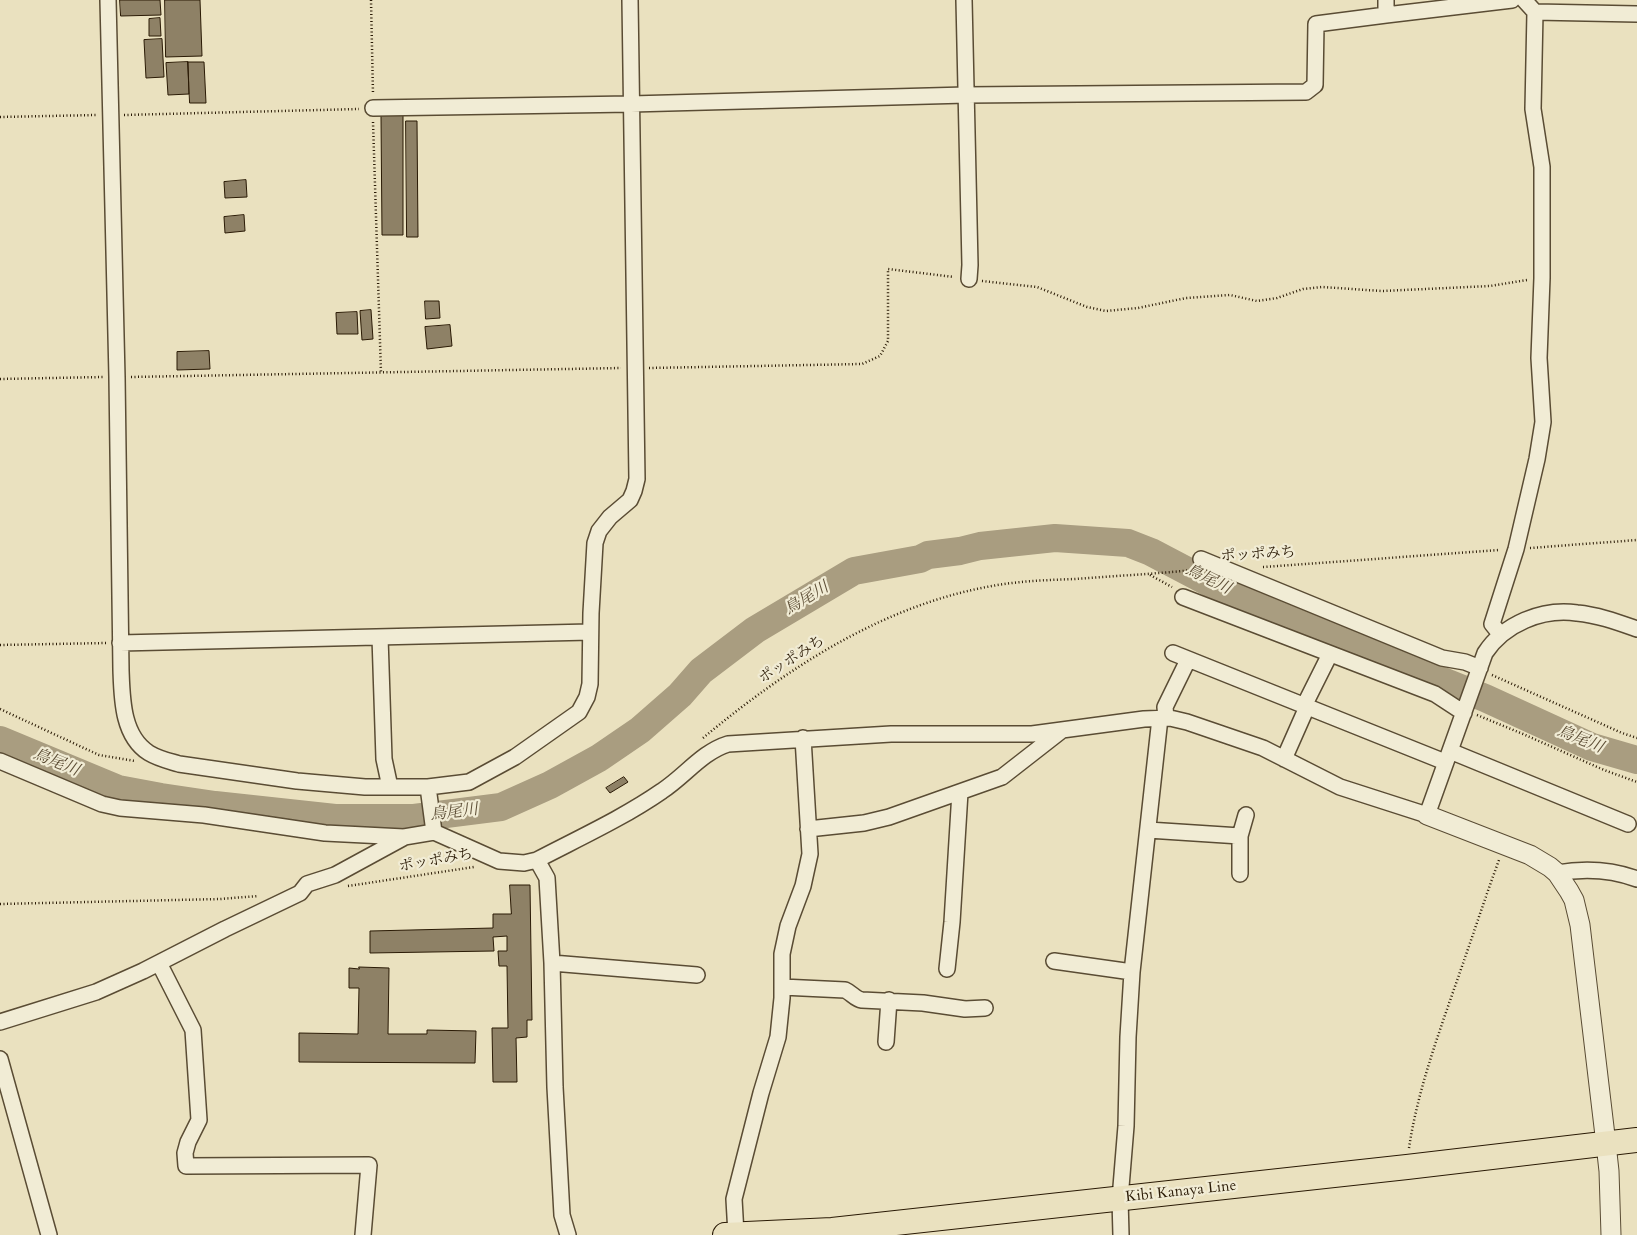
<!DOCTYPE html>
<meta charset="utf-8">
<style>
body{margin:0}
canvas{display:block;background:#eae1bf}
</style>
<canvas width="1637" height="1235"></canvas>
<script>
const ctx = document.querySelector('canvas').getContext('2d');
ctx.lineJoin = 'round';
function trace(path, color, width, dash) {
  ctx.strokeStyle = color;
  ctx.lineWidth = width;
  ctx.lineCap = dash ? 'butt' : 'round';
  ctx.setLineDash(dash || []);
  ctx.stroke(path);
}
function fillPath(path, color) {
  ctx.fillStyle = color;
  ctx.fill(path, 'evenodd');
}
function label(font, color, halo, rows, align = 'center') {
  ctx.font = font + ' Cardo,"Noto Serif JP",serif';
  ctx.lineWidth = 4.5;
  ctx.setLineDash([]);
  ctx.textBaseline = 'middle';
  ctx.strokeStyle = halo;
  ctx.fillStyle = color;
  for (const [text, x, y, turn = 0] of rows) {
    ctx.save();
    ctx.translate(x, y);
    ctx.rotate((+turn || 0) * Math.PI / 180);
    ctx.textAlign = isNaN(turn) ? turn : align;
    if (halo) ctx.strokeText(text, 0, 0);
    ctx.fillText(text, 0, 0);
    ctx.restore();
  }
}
trace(new Path2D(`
 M0,740l118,49 43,8 54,8 120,13h79l87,-11 49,-22 49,-27 41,-28 40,-35 21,-24 54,-41 99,-59 66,-12 8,-4 32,-4 20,-5 75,-8 73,5 23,9 78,41 44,20 212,85 107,49 45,13`), '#a99d80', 28);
const building = new Path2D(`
 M120,0h40l1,15 -40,1z
 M165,0h35l2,56 -36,1z
 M160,18l1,18h-12v-17z
 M162,39l2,38 -18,1 -2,-38z
 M188,62l1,32 -21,1 -2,-32z
 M188,62h16l2,41h-16z
 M403,115v120h-21l-1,-119z
 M406,121h11l1,116h-11z
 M246,180l1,17 -22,1 -1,-16z
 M244,215l1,16 -20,2 -1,-16z
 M425,301h14l1,17 -14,1z
 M371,310l2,29 -11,1 -2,-29z
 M357,312l1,22h-21l-1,-21z
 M450,325l2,21 -25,3 -2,-22z
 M209,351l1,18 -33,1v-18z
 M624,777l4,5 -18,11 -4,-5z
 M510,885h20l2,135h-5v17l-11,1 1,44h-24l-1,-54h16l-1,-62h-8l-1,-15h9v-15l-14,1 1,14 -124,2v-22l123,-3v-14h18z
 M359,967l30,1 -1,66h39v-4l49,1 -1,32 -176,-1v-29l59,1 1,-46h-10v-20l10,1z`);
fillPath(building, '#8e8166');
trace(building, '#2a1a05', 1);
const minor = new Path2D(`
 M108,0l9,377 4,293c1,28 1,66 28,83 10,6 20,8 30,11l118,17 68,6h63l41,-5 46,-25 64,-45 8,-15 3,-13 1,-71 4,-70 4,-12 11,-14 20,-17 4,-9 3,-12 -7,-479
 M964,0l6,265 -1,14
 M1386,0v15l126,-15
 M1535,12l102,2
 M373,108l258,-4 335,-9 340,-3 9,-7 1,-61 70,-9
 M1201,559l241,99 23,4 15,6
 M1183,597l252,97 29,19
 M1500,634l-8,-10 24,-75 21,-90 6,-37 -4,-64 3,-80v-111l-9,-58 2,-97 -11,-12
 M380,637l4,122 6,28
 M120,643l470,-11
 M1173,653l272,109
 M1304,706l26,-52
 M1166,718l-1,-11 23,-47
 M1450,751l178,73
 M1284,759l23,-52
 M0,761l102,43 18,4 84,7 121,18 79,4 30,-5 65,29 25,2 13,-3c42,-22 86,-42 125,-69 23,-15 40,-39 66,-47l163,-10h141l112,-15 26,-1 17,4 76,26 77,39 87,28 58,-162c19,-29 57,-45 92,-40 21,2 40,9 60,16
 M428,787l6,45
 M808,829l56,-6 25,-6 113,-40 59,-46
 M1148,830l92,6
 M537,860l10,18 5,85 3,124 7,128 6,20
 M1557,873c28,-5 53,-4 80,6
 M1240,874v-38l6,-21
 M1054,961l78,11
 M159,963l34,67 6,90 -11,22 -3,11 1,13 183,-1 -6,70
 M552,963l145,12
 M947,969l5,-47 8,-130
 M782,987l63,3c7,3 10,9 17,10l61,3 42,6 20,-1
 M0,1022l96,-30 47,-21 82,-42 75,-36 7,-9 28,-9 68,-37
 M886,1042l3,-42
 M0,1059l49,176
 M736,1234l-2,-35 27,-106 17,-56 4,-39v-44l6,-28 15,-40 7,-32 -7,-116
 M1121,1235l-1,-36 6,-73 2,-89 4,-65 28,-254`);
const tertiary = new Path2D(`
 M1427,815l103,40 20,12 7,6 12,18 5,9 6,25 26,219 3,27 2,64`);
const primary = new Path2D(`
 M725,1235l107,-5 575,-63 230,-27`);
trace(minor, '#5a4c34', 18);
trace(tertiary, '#5a4c34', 21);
trace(primary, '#2a1a05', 26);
trace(new Path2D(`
 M371,0l2,94
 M124,115l235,-6
 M0,117l96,-2
 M373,122l8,251
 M982,281l55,6 50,20 19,4 32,-3 48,-10 44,-3 27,6 20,-3 26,-9 19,-2 60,4 108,-5 37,-6
 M649,368l213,-4 18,-8 8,-15v-72l66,8
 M131,377l490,-9
 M0,379l103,-2
 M1530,548l107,-8
 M1263,567l236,-17
 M1150,575l22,12
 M0,645l106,-2
 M1492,675l130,58 15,5
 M0,709l99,46 36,6
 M1477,715l46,19 81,36 33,12
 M703,738c83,-69 180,-133 289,-152 27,-5 55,-6 83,-7 39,-3 79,-5 118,-9
 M348,886l126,-19
 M0,904l220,-5 38,-3
 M1409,1148c9,-60 31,-118 51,-176 13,-37 25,-74 39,-112`), '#2a1a05', 2.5, [1, 2.5]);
trace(minor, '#f1ecd5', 15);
trace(tertiary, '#f1ecd5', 19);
trace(primary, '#eae1bf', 24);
label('15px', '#2a1a05', '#f1ecd5', [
 ["ポッポみち",1258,555,-3],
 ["ポッポみち",792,660,-33],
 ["ポッポみち",436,861,-10],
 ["Kibi Kanaya Line",1181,1192,-6]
]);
label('italic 16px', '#5d4e36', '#f1ecd5', [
 ["鳥尾川",1208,580,26],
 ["鳥尾川",807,599,-31],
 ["鳥尾川",1580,740,22],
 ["鳥尾川",56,763,22],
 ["鳥尾川",454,813,-7]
]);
</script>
